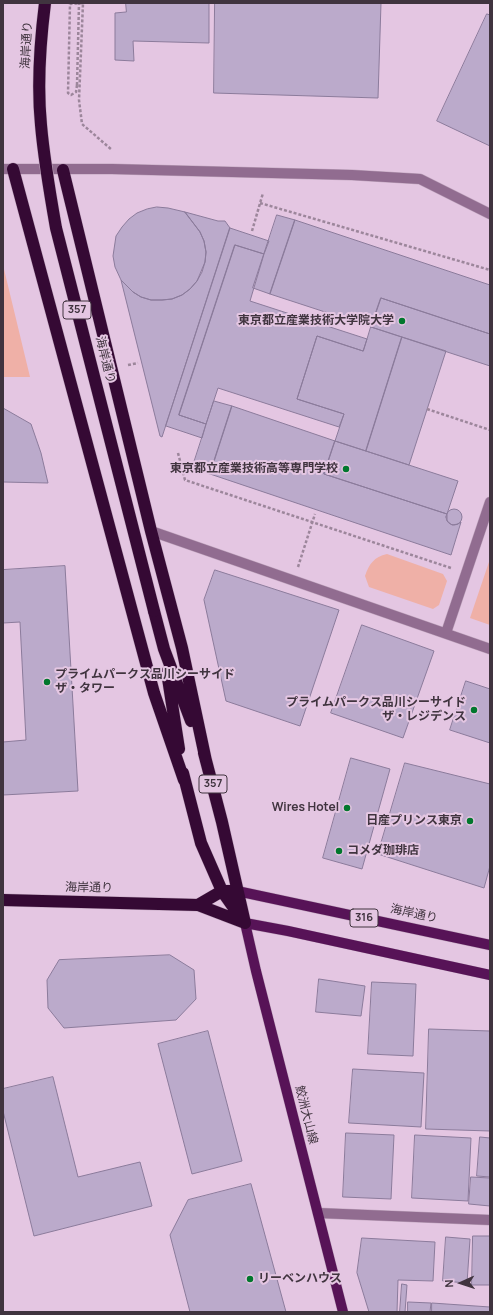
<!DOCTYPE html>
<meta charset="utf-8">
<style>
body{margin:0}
#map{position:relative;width:493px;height:1315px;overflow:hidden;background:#e4c6e2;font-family:Manrope,sans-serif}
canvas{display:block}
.frame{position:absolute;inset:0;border:4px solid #40343f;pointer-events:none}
.north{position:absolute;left:441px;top:1263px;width:40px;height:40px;-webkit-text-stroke:3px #e4c6e2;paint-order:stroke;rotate:267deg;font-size:11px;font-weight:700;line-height:16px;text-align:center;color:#40343f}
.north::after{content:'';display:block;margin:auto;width:14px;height:18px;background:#40343f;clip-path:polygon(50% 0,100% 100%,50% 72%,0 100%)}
</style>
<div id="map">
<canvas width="493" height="1315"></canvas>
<div class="frame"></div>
<div class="north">N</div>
</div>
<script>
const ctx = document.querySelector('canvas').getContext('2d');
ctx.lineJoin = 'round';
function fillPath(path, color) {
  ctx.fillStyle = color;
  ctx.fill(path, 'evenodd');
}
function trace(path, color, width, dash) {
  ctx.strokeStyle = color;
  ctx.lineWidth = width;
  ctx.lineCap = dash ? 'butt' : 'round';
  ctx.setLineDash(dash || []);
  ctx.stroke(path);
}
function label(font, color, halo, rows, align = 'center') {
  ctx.font = font + ' Manrope,"Noto Sans JP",sans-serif';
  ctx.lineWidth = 4;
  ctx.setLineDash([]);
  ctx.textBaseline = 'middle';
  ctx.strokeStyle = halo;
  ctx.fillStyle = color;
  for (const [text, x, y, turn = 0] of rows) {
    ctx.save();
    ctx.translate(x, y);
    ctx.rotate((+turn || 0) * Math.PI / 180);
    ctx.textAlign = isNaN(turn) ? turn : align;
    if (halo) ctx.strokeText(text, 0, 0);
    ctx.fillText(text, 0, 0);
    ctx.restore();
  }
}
fillPath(new Path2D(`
 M3,265l27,112h-27z
 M387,554l56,20 4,7 -8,24 -6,4 -64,-22 -4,-11c4,-12 9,-19 22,-22z
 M490,559v66l-20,-7z`), '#efb0a7');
const building = new Path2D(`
 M126,3h83v40l-76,-2 1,20 -19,-1v-47l11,-1z
 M215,3h166l-3,95 -164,-5z
 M487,14l3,1v131l-53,-25z
 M157,207l11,1 17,4 15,20 4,9 2,11 -1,10 -8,19 -7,8 -8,6 -10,4 -10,1h-11l-10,-3 -8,-5 -12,-12 -6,-13 -2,-11 3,-20 6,-9 7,-8 8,-6 10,-4z
 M185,212l33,9h7l5,7 -68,209 -2,-1 -39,-156 12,12 8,5 10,3h11l10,-1 10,-4 8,-6 7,-8 5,-9 3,-10 1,-10 -2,-11 -4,-9z
 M277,215l18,5 -25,74 -17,-6z
 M295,220l195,65v49l-109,-36 -10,29 -101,-33z
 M230,228l39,13 -5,13 -29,-9 -56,170 27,9 -4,14 -36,-12z
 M235,245l29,9 -14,47 117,38 -4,12 -46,-15 -20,63 47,15 -5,13 -121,-39 -12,36 -27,-9z
 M381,298l109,36v32l-119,-39z
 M371,327l31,10 -36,114 -31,-10 9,-27 -47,-15 20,-63 46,15z
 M402,337l44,14 -37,114 -43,-14z
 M214,401l18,5 -22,68 -18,-5z
 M232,406l103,35 -11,33 123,40v7l5,4 6,-1 3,-2 -10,33 -241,-81z
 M3,408l28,16 10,29 7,30 -45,-1z
 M335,441l123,40 -11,33 -123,-40z
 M446 517a8 8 0 1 1 16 0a8 8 0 1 1-16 0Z
 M65,566l13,225 -75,4v-53l23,-2 -6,-118 -17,1v-53z
 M215,570l124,40 -39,116 -74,-25 -22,-101z
 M362,625l72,26 -31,87 -72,-25z
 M466,681l24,8v54l-40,-13z
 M351,758l39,11 -28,100 -39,-11z
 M405,763l85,21v82l-6,22 -106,-34z
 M170,955l24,15 2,29 -20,21 -112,8 -16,-20 -1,-28 12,-20z
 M319,979l46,7 -4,30 -45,-4z
 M372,982l44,2 -3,72 -45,-2z
 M429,1029l61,2v100l-64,-2z
 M208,1031l34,130 -50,13 -34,-130z
 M353,1069l71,4 -3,54 -72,-4z
 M53,1077l25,100 62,-15 12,44 -118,30 -31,-125v-22z
 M346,1133l48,2 -3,64 -48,-2z
 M415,1135l56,3 -3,63 -56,-3z
 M480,1137l10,1v39l-13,-1z
 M471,1177l19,1v28l-21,-2z
 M251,1184l35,128h-96l-20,-77 18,-35z
 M473,1236h17v49h-18z
 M446,1237l24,2 -3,44 -24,-2z
 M362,1238l73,4 -2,39 -35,-1 -1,32h-28l-12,-39z
 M402,1284l5,1 -2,27h-5z
 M408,1302l23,1 -1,9h-22z
 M432,1303l58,4v5h-58z`);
fillPath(building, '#bbaacb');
trace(building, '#8b7b9b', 1);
const minor = new Path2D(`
 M3,169h109l240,6 68,4 70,35
 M151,531l339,118
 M446,633l44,-131
 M318,1213l172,7`);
const major = new Path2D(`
 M237,891l253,54
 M343,1312l-87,-341 -11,-48 43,8 202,44`);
const highway = new Path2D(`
 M13,169l141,524 30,87
 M63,170l88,361 31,117 24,113
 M154,611l10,38 27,72
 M167,672l12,77
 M204,753l18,69 23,101
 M183,773l18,70 21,48 19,27
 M3,900l195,5 47,18
 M198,905l24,-14h8`);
trace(minor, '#c0a6be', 11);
trace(major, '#c0a6be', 11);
trace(highway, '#c0a6be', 13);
trace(new Path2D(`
 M77,85l-1,7 -5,3 -3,-2 2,-89 13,-1 -4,97 3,24 30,26
 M260,203l230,67
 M252,231l11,-38
 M128,365l10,-2
 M427,409l63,21
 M178,453l7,27 266,88
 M298,567l17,-53`), '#9c869b', 2.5, [3, 2]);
trace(minor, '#916c90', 10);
trace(major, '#571357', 10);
trace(highway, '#350934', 12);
const highwayBridge = new Path2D(`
 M45,3c-5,40 -8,82 -4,122 3,35 9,69 15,103l98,383`);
trace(highwayBridge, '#c0a6be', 13, []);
trace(new Path2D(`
 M77,85l2,-82`), '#9c869b', 2.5, [3, 2]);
trace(highwayBridge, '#350934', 12);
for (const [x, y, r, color] of [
 [402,321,4,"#00772d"],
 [346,469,4,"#00772d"],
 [47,682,4,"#00772d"],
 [474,710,4,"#00772d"],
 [347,808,4,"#00772d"],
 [470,821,4,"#00772d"],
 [339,851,4,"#00772d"],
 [250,1279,4,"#00772d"]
]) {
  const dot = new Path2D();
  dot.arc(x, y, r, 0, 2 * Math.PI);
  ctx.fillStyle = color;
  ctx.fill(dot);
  trace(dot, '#e4c6e2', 1.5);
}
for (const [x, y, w] of [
 [77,310,28],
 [213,784,28],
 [364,918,28]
]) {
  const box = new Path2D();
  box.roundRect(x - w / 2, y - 9, w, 18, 3);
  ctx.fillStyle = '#e4c6e2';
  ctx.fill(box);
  trace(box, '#40343f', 1);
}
label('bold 11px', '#40343f', null, [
 ["357",77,310],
 ["357",213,784],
 ["316",364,918]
]);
label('12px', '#40343f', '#e4c6e2', [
 ["海岸通り",27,45,-87],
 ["海岸通り",105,360,76],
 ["海岸通り",89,888,1],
 ["海岸通り",414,914,12],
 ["鮫洲大山線",306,1115,76]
]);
label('bold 12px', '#40343f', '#e4c6e2', [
 ["東京都立産業技術大学院大学",394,321],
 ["東京都立産業技術高等専門学校",338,469],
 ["プライムパークス品川シーサイド",55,675,"left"],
 ["ザ・タワー",55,689,"left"],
 ["プライムパークス品川シーサイド",466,703],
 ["ザ・レジデンス",466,717],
 ["Wires Hotel",339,808],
 ["日産プリンス東京",462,821],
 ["コメダ珈琲店",347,851,"left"],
 ["リーベンハウス",258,1279,"left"]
], 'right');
</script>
